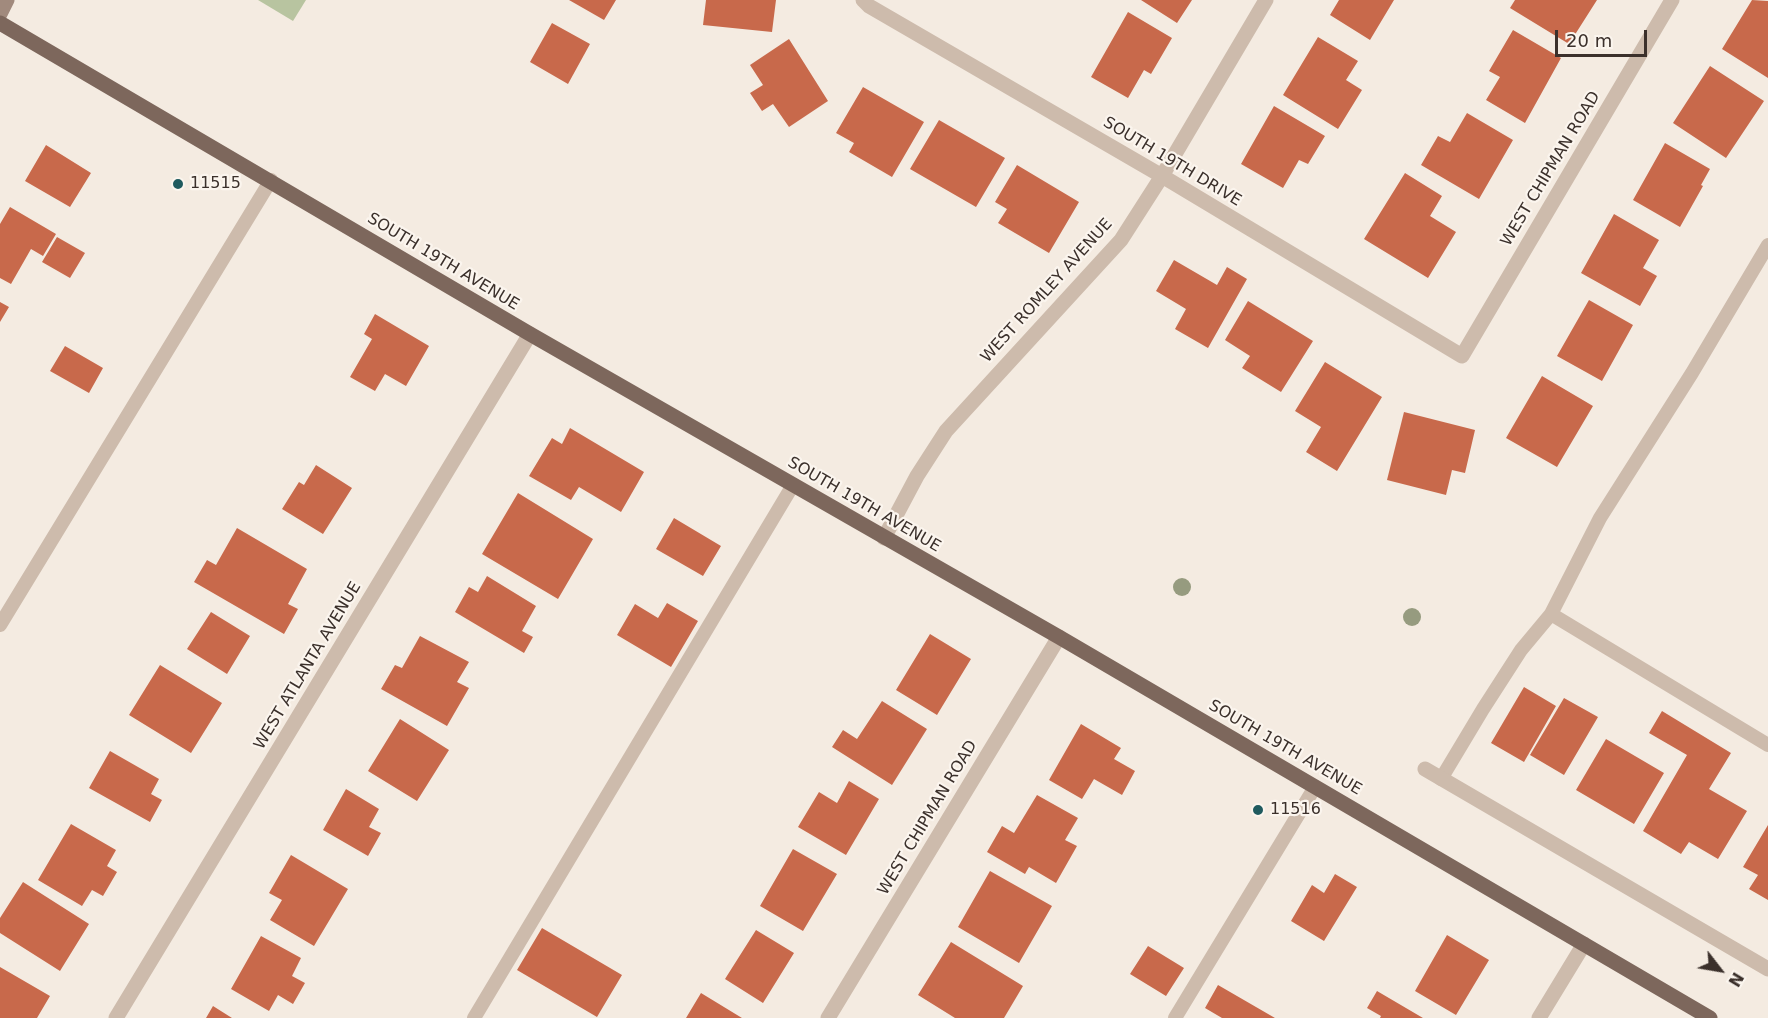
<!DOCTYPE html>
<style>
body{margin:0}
#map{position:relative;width:1768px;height:1018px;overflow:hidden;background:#f4ebe1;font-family:"DejaVu Sans",sans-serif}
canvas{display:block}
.north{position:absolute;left:1690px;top:940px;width:60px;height:60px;-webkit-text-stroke:4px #fbf5ee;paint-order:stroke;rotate:121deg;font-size:16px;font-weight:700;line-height:24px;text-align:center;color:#3b302b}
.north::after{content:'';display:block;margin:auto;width:21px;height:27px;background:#3b302b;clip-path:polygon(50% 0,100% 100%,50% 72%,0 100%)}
.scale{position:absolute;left:1555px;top:30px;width:92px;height:27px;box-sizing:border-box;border:3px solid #3b302b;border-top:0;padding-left:8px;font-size:18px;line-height:21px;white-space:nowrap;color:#3b302b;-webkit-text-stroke:4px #fbf5ee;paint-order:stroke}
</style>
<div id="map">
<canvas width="1768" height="1018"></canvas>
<div class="north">N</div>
<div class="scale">20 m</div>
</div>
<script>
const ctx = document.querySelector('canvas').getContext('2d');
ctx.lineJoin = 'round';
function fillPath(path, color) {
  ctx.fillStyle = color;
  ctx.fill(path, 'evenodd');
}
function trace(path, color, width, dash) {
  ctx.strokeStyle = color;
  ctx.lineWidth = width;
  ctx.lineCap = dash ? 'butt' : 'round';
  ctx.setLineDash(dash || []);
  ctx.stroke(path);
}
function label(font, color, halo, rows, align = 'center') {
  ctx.font = font + ' "DejaVu Sans",sans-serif';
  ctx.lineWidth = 4.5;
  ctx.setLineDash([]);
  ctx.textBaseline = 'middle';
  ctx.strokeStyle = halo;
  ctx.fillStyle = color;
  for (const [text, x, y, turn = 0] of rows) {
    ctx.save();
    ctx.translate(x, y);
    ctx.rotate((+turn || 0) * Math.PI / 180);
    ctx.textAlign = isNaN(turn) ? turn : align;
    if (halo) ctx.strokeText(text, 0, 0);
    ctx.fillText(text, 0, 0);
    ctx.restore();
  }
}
fillPath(new Path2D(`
 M258,0h48l-13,21z`), '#b8c4a0');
fillPath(new Path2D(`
 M569,0h47l-12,20z
 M706,0h70l-4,32 -69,-7z
 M1141,0h51l-15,23z
 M1339,0h55l-24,40 -40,-25z
 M1515,0h82l-28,44 -59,-36z
 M1752,0l16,1v77l-46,-29z
 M1128,12l44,26 -21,36 -7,-4 -16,28 -37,-21z
 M552,23l38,21 -22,40 -38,-22z
 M1513,30l48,28 -36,65 -39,-23 14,-23 -11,-6z
 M1318,37l40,24 -12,19 16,10 -24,39 -55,-34z
 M789,39l39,62 -39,26 -16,-23 -11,7 -12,-18 13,-8 -13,-20z
 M1710,66l54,35 -38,57 -53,-35z
 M863,87l61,35 -32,55 -43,-25 5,-9 -18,-10z
 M1274,106l51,30 -17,28 -9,-4 -16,28 -42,-24z
 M1467,113l46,27 -34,59 -58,-34 17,-29 12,6z
 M939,120l66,38 -29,49 -66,-38z
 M1665,143l45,26 -9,16 2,1 -23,41 -47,-27z
 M46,145l45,28 -21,34 -45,-26z
 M1017,165l62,37 -30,51 -51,-30 9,-14 -12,-7z
 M1405,173l37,23 -12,20 26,16 -28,46 -64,-39z
 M10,207l46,27 -13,22 -12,-7 -20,35 -11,-6v-54z
 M1614,214l45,26 -16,28 14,8 -17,30 -59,-33z
 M57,237l28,16 -15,25 -28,-16z
 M1174,260l43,25 10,-18 20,12 -39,69 -33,-19 11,-20 -30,-18z
 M1589,300l44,25 -31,56 -45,-25z
 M1248,301l65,40 -32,51 -39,-24 8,-12 -25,-16z
 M0,302l9,5 -9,15z
 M375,314l54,32 -23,40 -21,-12 -10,17 -25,-14 22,-38 -8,-5z
 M65,346l38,22 -14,25 -39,-22z
 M1325,362l57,35 -45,74 -31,-19 15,-25 -26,-16z
 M1542,376l51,30 -36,61 -51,-29z
 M1404,412l71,18 -10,43 -13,-3 -6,25 -59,-15z
 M570,428l74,44 -23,40 -42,-25 -8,13 -42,-24 23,-38 10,6z
 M316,465l36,23 -29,46 -41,-25 17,-27 5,3z
 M518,493l75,46 -35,60 -76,-45z
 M674,518l47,28 -18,30 -47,-27z
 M237,528l70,41 -19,35 10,5 -14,25 -90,-52 13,-22 9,5z
 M487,576l49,30 -14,25 11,6 -9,16 -69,-41 14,-25 9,5z
 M667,603l31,18 -27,46 -54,-32 18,-31 23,14z
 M211,612l39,24 -23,38 -40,-25z
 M930,634l41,25 -34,56 -41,-25z
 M420,636l49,26 -12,20 12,6 -22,38 -66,-37 14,-24 7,3z
 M160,665l62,38 -31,50 -62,-38z
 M1524,687l32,19 -32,56 -33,-19z
 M1564,698l34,19 -34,58 -34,-20z
 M882,701l45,28 -35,56 -60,-38 11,-17 14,9z
 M1662,711l69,42 -22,36 38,22 -29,48 -29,-17 -8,12 -38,-23 44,-76 -38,-22z
 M400,719l49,31 -32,51 -49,-30z
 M1081,724l40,24 -7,11 21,12 -13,24 -28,-16 -12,20 -33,-19z
 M1606,739l58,34 -30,51 -58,-34z
 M110,751l49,28 -8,15 11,6 -12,22 -61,-34z
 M849,781l30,18 -33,56 -48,-28 21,-35 18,11z
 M346,789l33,20 -10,18 12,6 -13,23 -45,-26z
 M1037,795l41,23 -13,22 12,6 -21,37 -27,-16 -4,7 -38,-22 15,-26 12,7z
 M71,824l45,26 -9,16 10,6 -14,24 -11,-6 -10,16 -44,-26z
 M1768,825v75l-19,-11 9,-14 -15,-8z
 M793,849l44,25 -34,57 -43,-25z
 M291,855l57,34 -34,57 -44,-26 12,-20 -13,-7z
 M990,871l62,35 -33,57 -61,-36z
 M1335,874l22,13 -33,54 -33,-20 21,-36 12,8z
 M23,882l66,42 -29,47 -60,-38v-15z
 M542,928l80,47 -25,42 -80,-47z
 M756,930l38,23 -31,50 -38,-24z
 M1447,935l42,25 -33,55 -41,-24z
 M261,936l40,22 -9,18 13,7 -12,21 -15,-9 -9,16 -38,-22z
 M951,942l72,44 -19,32h-49l-37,-23z
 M1148,946l36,22 -18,28 -36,-22z
 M0,967l50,29 -13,22h-37z
 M1218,985l57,33h-53l-17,-10z
 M1377,991l46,27h-43l1,-2 -14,-8z
 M701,993l41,25h-56z
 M213,1006l19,12h-26z`), '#c8694b');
trace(new Path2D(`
 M1551,614l49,-96 92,-145 76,-128
 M0,625l271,-445
 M1441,779l42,-70 38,-59 30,-36 217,131
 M474,1018l319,-533
 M1175,1018l140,-231`), '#cdbbac', 14);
trace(new Path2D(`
 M863,0l6,6 293,170 300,180 210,-356
 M884,538l33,-62 29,-45 175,-191 41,-64 104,-176
 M1425,769l343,200
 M116,1018l414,-684
 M828,1018l231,-381
 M1539,1018l45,-74`), '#cdbbac', 15);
trace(new Path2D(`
 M0,14l7,-14`), '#a18a7d', 15);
trace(new Path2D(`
 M0,23l530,311 529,303 651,381`), '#7d675c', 15);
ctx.fillStyle = '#969b7f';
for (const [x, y] of [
 [1182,587],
 [1412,617]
]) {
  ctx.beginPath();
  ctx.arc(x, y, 9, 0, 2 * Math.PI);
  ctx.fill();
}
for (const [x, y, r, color] of [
 [178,184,6,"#1f5a5e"],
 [1258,810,6,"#1f5a5e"]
]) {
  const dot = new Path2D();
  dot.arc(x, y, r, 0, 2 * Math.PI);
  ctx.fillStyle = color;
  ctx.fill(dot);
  trace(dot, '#fbf5ee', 2);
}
label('16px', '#3b302b', '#fbf5ee', [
 ["SOUTH 19TH DRIVE",1172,162,31],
 ["WEST CHIPMAN ROAD",1551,169,-59],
 ["SOUTH 19TH AVENUE",443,262,31],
 ["WEST ROMLEY AVENUE",1047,291,-48],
 ["SOUTH 19TH AVENUE",864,505,30],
 ["WEST ATLANTA AVENUE",308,666,-59],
 ["SOUTH 19TH AVENUE",1285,748,30],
 ["WEST CHIPMAN ROAD",928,818,-59]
]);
label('16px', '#3b302b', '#fbf5ee', [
 ["11515",190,184],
 ["11516",1270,810]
], 'left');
</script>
